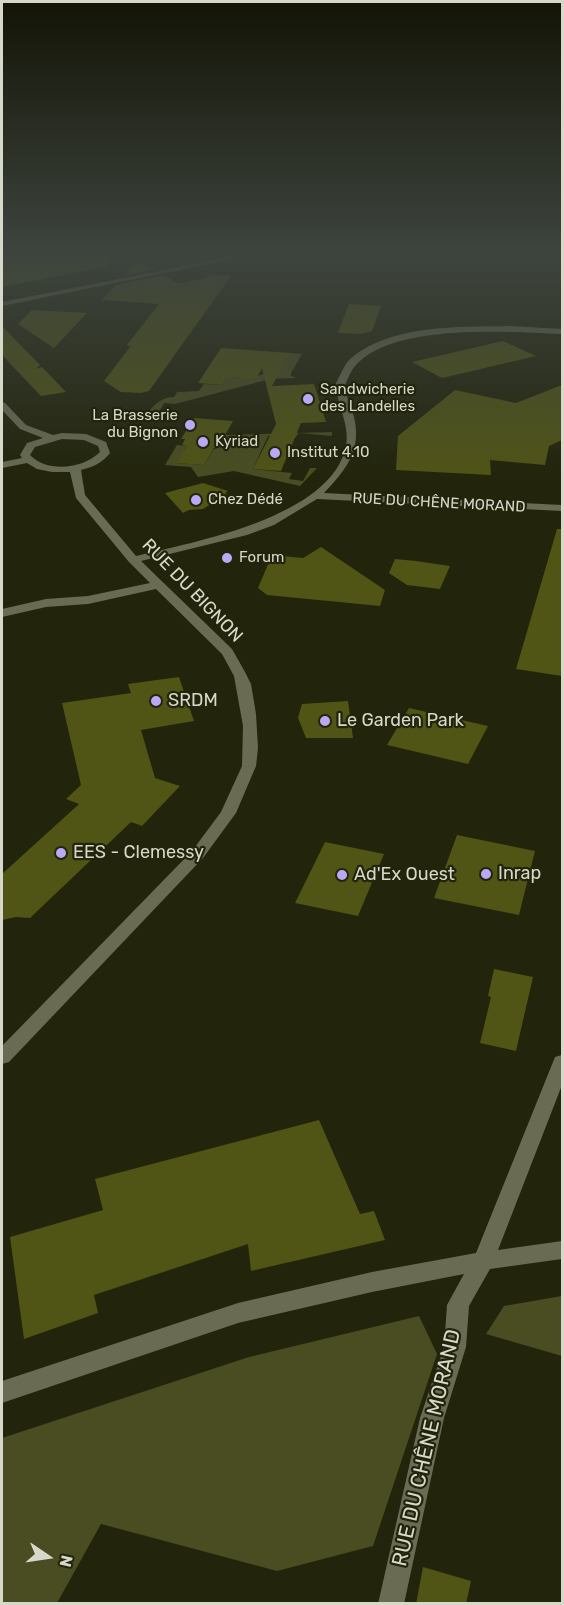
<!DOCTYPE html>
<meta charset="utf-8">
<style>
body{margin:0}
#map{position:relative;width:564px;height:1605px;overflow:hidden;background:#22240b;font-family:Rubik,sans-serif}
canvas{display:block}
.frame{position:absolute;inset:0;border:3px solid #d6d8c9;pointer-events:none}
.north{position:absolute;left:18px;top:1527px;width:60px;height:60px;-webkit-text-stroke:4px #22240b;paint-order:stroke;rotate:103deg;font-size:16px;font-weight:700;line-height:24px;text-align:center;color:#d6d8c9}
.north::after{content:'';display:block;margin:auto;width:21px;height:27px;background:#d6d8c9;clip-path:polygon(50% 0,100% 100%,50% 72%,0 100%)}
</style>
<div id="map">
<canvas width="564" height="1605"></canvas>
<div class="frame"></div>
<div class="north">N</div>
</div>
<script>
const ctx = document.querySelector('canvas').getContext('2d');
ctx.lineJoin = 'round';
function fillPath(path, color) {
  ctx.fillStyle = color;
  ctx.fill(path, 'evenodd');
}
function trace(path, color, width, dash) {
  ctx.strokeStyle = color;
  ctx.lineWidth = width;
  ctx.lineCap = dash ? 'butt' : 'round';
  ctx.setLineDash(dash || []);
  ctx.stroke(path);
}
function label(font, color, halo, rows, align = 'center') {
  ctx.font = font + ' Rubik,sans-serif';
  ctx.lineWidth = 4.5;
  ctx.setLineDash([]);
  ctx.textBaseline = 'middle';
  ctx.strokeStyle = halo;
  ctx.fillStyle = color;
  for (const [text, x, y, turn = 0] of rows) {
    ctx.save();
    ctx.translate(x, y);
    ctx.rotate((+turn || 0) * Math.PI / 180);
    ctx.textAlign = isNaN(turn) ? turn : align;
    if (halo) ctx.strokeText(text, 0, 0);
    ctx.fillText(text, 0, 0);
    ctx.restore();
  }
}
fillPath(new Path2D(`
 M290,353l12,1 -11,19v3l6,2 -27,1 -95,25 -11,-1 -5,9h-6l-3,5 1,3 -6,-1c4,-11 17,-23 29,-22l3,-5 22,-1 5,-7 18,1 5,-8 22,1 31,-8z
 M332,432v4l-33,-3 -4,5 -27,-2 -15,33 39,4 -3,6 14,2 7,-13h7l-17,18 -66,-15 -36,6 -7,-10 -26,-2 12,-20 10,1 -10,17 27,2 10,-16 4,-1 8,-13z
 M562,1296v60l-76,-22 18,-28z
 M419,1316l18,38 -64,192 -96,25 -176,-47 -44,79h-55v-165l247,-81z`), '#494d21');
fillPath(new Path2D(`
 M2,257h106l1,9 -107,21z
 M138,261l15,9 -29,5z
 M163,275l15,9 28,-6 3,-3 22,1 -82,115 -8,2 -20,-1 -17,-11 26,-34 -3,-2 32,-41 -57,-4 14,-15z
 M349,304l32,2 -9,25 -11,3 -23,-1z
 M32,310l55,3 -33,35 -36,-24z
 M2,326l38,39 -4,4 6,-2 24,25 -25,4 -39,-41z
 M503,341l33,15 -94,22 -30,-16z
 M221,348l69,5 -18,33 42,-2 12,38 -25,1 -20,48 -28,-2 23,-45 -14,-56 -6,11 -29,-2 -5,8 -24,-2z
 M562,385v55l-13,6 -4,19 -55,-5 1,15 -95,-5 2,-34 57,-46 61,13z
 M194,418l39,3 -15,27h-4l-10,17 -28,-2 11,-17 -5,-1 3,-6h-4z
 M203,483l25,8 -3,2 2,1 -24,15 -14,1 -6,3 -18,-20z
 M557,529h5v147l-46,-7z
 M321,547l64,43 -5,16 -113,-11 -9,-7 14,-33 31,3z
 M395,559l21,2 34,5 -10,23 -33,-4 -18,-12z
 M179,677l15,44 -53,9 14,48 25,8 -38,40 -11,-4 -101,96 -14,-1 -14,3v-46l77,-70 -13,-5 15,-14 -19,-82 69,-10 -3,-9z
 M348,701l5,37h-47l-8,-20 4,-14z
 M409,708l79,18 -20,38 -81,-19z
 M457,835l78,16 -16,64 -85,-17z
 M325,842l59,12 -26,62 -63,-13z
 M494,969l39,8 -17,74 -36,-8 11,-46 -3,-1z
 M319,1120l41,94 14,-3 11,29 -134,31 -3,-27 -154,51 4,18 -74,26 -14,-102 93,-27 -8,-31z
 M423,1567l48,14 -5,23h-50z`), '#505415');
fillPath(new Path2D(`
 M229,257h14l-241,49v-4z
 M510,326l52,3v5c-50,-2 -185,-13 -212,40 -2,4 -4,8 -5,12 0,10 7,21 9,31 8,33 -8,53 -30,76l238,12v6l-245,-12 -43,26 -27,10 -106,26 91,88 13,23 6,12 5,30 2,34 -2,18 -20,47 -33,45 -194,204 -7,2v-18l190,-195 29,-39 21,-46 1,-40 -9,-50 -12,-22 -66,-65 -68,15 -42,3 -44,10v-8l44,-10 42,-3 62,-13 -21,-21 -53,-64 -6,-26h-18l-15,-3 -10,-6 -25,5v-6l20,-4 -2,-3 7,-12 16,-5 -23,-9 -18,-19v-8l3,1 21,22 27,10 9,-2 24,1 20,8 4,11c-8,10 -17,14 -29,17l4,25 51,61c58,-14 196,-39 210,-110 4,-23 -10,-41 -10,-63 4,-7 8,-18 14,-24 41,-35 109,-32 160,-33zM62,439l22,1 14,6 2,6c-17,17 -53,21 -70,3l5,-8z
 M562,1055v30l-64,165 64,-9v18l-72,10 -21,37 -3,41 -22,71 -40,186h-26l42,-186 24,-71 3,-42 17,-31 -92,18 -134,31 -236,80v-22l236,-78 134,-31 104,-19 77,-191 2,-5z`), '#696c53');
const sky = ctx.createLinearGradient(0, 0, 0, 482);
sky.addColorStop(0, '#131406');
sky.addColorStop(0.53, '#3e453f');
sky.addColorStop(1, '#3e453f00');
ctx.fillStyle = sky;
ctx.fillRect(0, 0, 564, 482);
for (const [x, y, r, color] of [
 [308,399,6,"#baaaf6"],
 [190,425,6,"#baaaf6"],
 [203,442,6,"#baaaf6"],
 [275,453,6,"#baaaf6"],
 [196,500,6,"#baaaf6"],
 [227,558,6,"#baaaf6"],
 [156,701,6,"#baaaf6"],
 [325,721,6,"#baaaf6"],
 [61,853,6,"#baaaf6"],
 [486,874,6,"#baaaf6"],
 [342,875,6,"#baaaf6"]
]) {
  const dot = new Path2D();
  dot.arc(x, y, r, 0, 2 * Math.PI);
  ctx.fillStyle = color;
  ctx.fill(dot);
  trace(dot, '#22240b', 2);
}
label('15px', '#d6d8c9', '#22240b', [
 ["Sandwicherie",320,390],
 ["des Landelles",320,407],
 ["La Brasserie",178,416,"right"],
 ["du Bignon",178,433,"right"],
 ["Kyriad",215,442],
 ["Institut 4.10",287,453],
 ["Chez Dédé",208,500],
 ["Forum",239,558]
], 'left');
label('15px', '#d6d8c9', '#22240b', [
 ["RUE DU CHÊNE MORAND",439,503,3]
]);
label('18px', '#d6d8c9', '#22240b', [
 ["RUE DU BIGNON",192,591,46]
]);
label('18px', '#d6d8c9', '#22240b', [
 ["SRDM",168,701],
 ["Le Garden Park",337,721],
 ["EES - Clemessy",73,853],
 ["Inrap",498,874],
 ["Ad'Ex Ouest",354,875]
], 'left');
label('21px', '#d6d8c9', '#22240b', [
 ["RUE DU CHÊNE MORAND",427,1448,-77]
]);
</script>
